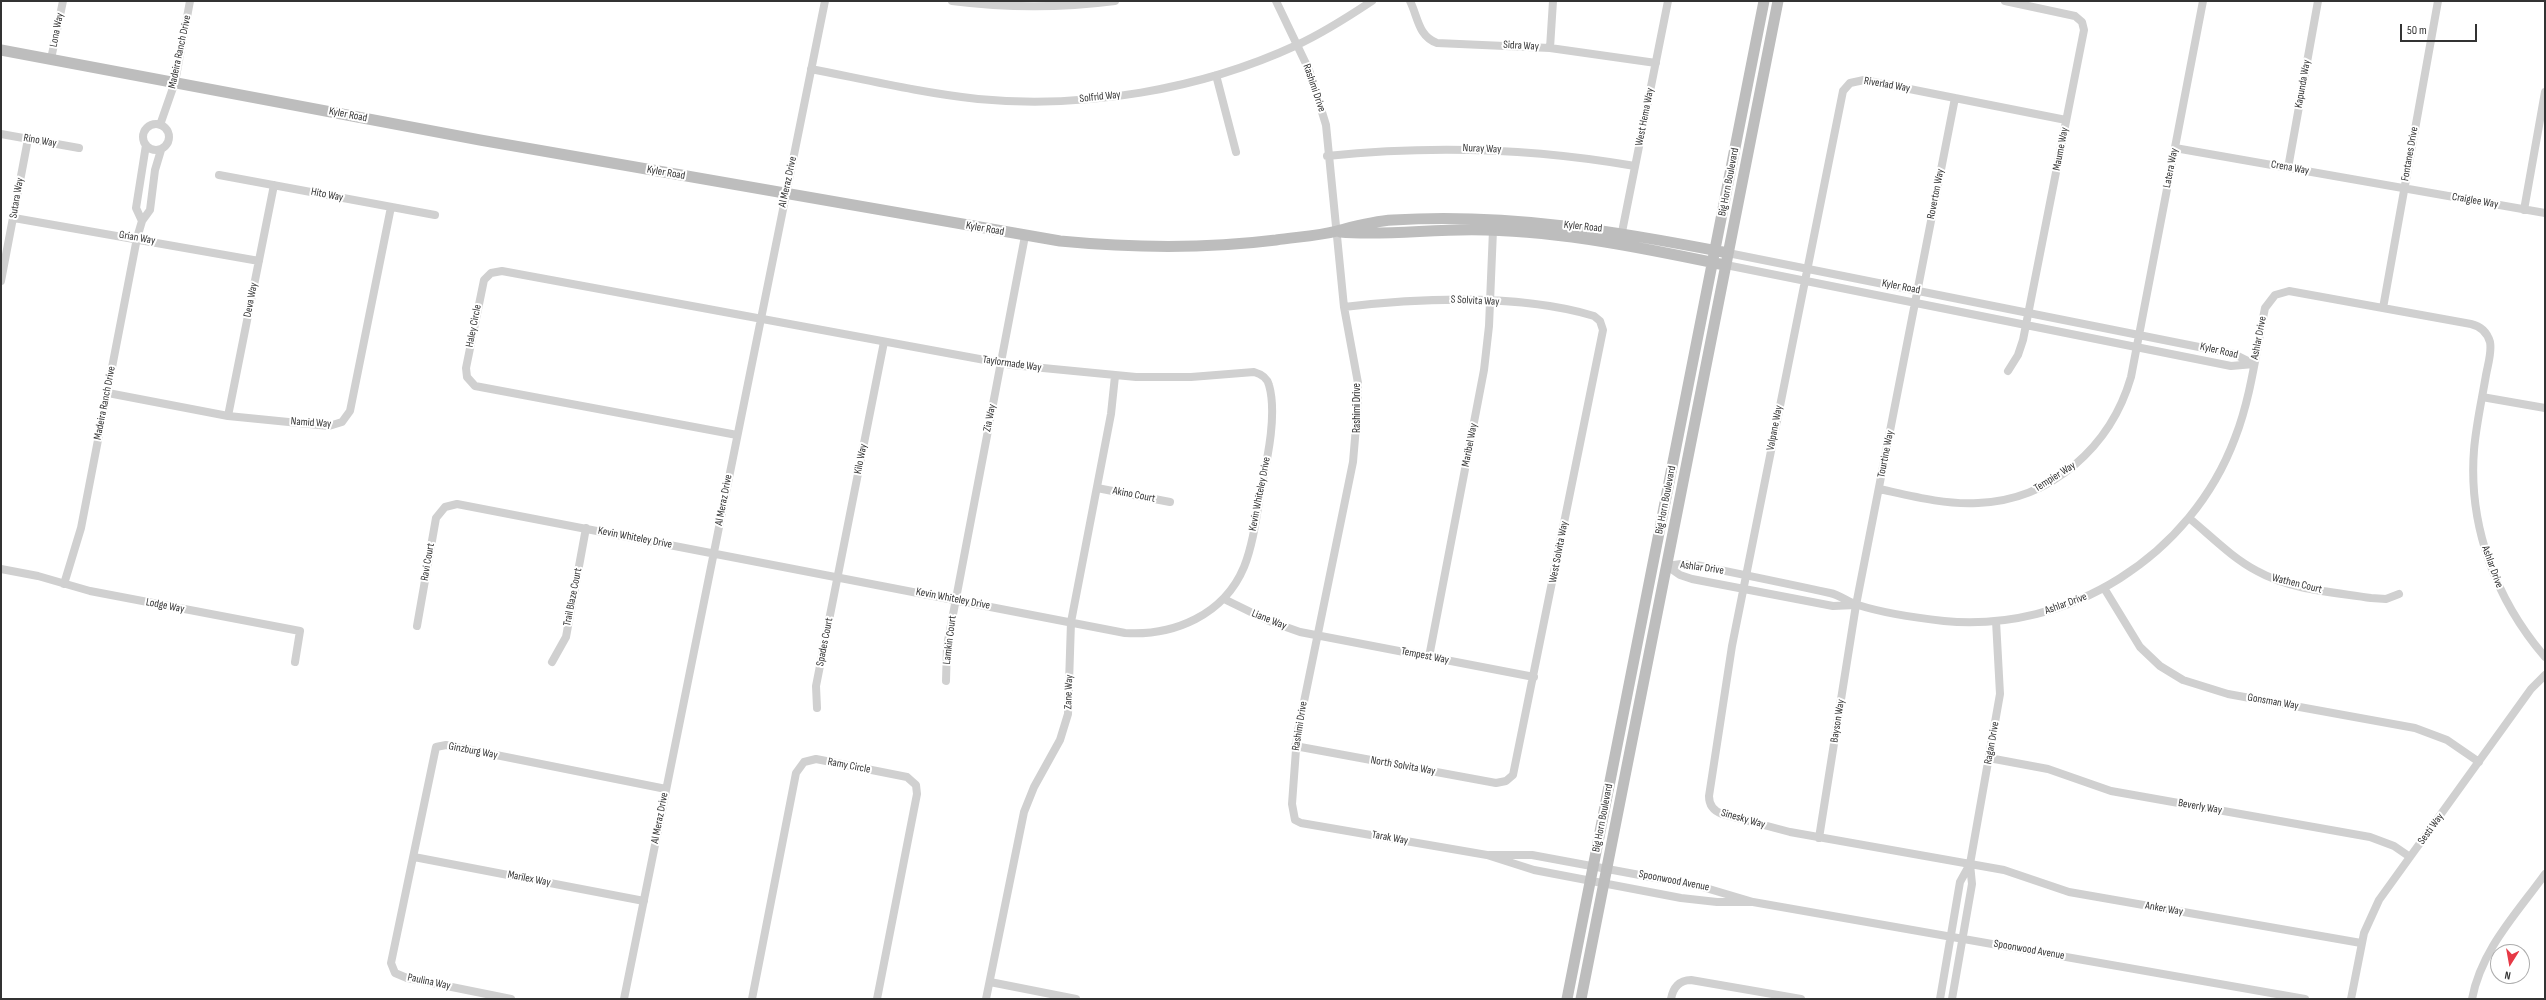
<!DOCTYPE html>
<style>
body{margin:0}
#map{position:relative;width:2546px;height:1000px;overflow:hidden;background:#fff;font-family:"Sofia Sans Condensed",sans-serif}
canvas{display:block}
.frame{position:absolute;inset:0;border:2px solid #333;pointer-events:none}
.north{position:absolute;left:2490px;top:944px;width:40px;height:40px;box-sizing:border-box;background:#fff;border:1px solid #adadad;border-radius:50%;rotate:191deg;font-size:11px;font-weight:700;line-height:16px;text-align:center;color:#333}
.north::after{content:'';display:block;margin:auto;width:14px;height:18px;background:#e63946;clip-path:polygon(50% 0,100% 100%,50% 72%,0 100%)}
.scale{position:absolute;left:2400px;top:24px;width:77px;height:18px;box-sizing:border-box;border:2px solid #333;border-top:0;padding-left:5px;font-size:12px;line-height:14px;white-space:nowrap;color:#333;-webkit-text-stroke:3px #fff;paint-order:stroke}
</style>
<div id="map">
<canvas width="2546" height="1000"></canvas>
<div class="frame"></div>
<div class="north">N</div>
<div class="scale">50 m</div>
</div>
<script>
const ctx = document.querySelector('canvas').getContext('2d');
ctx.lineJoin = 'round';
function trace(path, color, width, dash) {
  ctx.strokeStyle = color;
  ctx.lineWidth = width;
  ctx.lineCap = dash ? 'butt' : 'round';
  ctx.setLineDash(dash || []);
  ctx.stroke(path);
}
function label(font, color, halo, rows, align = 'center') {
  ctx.font = font + ' "Sofia Sans Condensed",sans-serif';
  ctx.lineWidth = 4;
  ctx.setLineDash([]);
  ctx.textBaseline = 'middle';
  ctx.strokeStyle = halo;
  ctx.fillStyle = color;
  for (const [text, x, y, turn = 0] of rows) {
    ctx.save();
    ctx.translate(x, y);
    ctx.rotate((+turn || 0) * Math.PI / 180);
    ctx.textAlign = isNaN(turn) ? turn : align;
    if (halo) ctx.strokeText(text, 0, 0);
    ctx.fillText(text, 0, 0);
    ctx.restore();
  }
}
trace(new Path2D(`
 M952,1c55,7 109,7 163,0
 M1276,1l33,69 17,55 18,182 14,76v20l-5,59 -56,274 -5,68 3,16 6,3 186,32 47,15 147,28 36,4h36
 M1410,1c8,16 8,35 27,42l113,5 106,15
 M2005,1l70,15 7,6 2,8 -61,310 -5,15 -10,16
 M1550,48l3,-47
 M51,59l12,-58
 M811,69c56,11 111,24 167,30 106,10 222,-9 319,-54 26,-12 51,-28 75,-44
 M1216,75l20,77
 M2066,120l-202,-40 -14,3 -7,8 -111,555 -23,150c0,9 5,15 13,18l68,18 214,38 65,22 292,51
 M143 137a13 13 0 1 1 26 0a13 13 0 1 1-26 0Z
 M160,125l15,-43 15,-81
 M1,134l78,14
 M2175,148l370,65
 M1327,156c104,-11 205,-8 308,10
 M2288,168l30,-167
 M219,175l216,40
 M2524,210l21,-118
 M14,218l245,43
 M142,221l-6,-13 10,-63
 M1622,232l46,-231
 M1728,253l506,101 20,10
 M1726,265l505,101 23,-2
 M1,281l27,-142
 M2383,308l55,-307
 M108,393l120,23 101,10 13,-4 8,-11 41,-204
 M2482,397l63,11
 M228,416l46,-231
 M1097,488l73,14
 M1879,489c32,7 66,16 99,14 74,-3 133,-57 153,-126l72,-376
 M2189,518c22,18 43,40 68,53 34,19 76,21 114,27l15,1 13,-5
 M1667,566l14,-2 15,1c44,9 89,18 134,28 10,2 18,9 28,12 25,8 59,13 86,16 125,12 247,-65 291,-183 16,-41 21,-86 30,-130l10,-13 14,-4 182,33c9,2 16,8 19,18 2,10 -2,22 -4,33 -4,24 -10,50 -12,75 -6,76 22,150 71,207
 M1667,566l13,9 12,4 141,27 23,-1
 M1,569l37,7 52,15 210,40 -5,31
 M64,584l17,-56 56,-290 5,-17 8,-11 5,-40 6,-20
 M2104,588l36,59 20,19 23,14 45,14 187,34 32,12 32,22
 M1224,599l45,22 31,11 234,45
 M417,626l19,-108 9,-11 12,-3 668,129c49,3 99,-18 119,-66 10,-25 13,-56 18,-83 6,-28 15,-71 7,-99 -2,-8 -8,-11 -15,-13l-63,5h-55l-124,-12 -510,-94 -11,2 -7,7 -18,88 1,9 8,9 262,49
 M1429,657l55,-287 5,-44 4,-96
 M552,662l14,-25 20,-109
 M946,681l1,-35 78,-410
 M817,708l-1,-22 68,-344
 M1295,746l201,37 10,-2 7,-6 90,-445 -3,-9 -6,-5c-74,-22 -173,-18 -250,-9
 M1989,758l59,11 63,22 259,46 24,9 16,11
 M1819,838l37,-233 99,-507
 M1489,855h43l167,31 54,16 552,97
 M414,857l230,44
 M990,982l86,17
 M511,999l-104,-21 -12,-5 -4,-10 45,-216 10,-2 220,44
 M624,999l201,-998
 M752,999l44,-226 8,-11 12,-3 91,18 9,8 1,9 -40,205
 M986,999l38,-187 10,-25 26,-47 8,-26 3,-92 40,-208 4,-38
 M1671,999c2,-11 8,-19 20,-19l110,19
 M1940,999l20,-117 10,-18
 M1952,999l20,-115 -2,-20 30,-170 -4,-73
 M2351,999l13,-66 15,-33 152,-211 14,-14
 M2472,999c9,-49 45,-86 73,-125`), '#d0d0d0', 8);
trace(new Path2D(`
 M1,50l479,90 580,101c73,7 144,8 216,-1 20,-3 42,-4 61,-9 19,-5 36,-10 56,-11 115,-7 223,11 335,33
 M1340,232c47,4 98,-4 146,-2 79,2 157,18 234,34
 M1567,999l197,-998
 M1581,999l197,-998`), '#bdbdbd', 11);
label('11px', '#333', '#fff', [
 ["Lona Way",57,30,-79],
 ["Sidra Way",1521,46,3],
 ["Madeira Ranch Drive",180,52,-78],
 ["Kapunda Way",2303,84,-80],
 ["Riverlad Way",1887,85,10],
 ["Rashimi Drive",1314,88,71],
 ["Solfrid Way",1100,97,-6],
 ["Kyler Road",348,115,11],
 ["West Hema Way",1645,117,-79],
 ["Rino Way",40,141,10],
 ["Nuray Way",1482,149,2],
 ["Maume Way",2061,149,-79],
 ["Fontanes Drive",2410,154,-80],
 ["Latera Way",2171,168,-79],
 ["Crena Way",2290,168,10],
 ["Kyler Road",666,173,10],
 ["Al Meraz Drive",788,182,-78],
 ["Big Horn Boulevard",1729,182,-79],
 ["Roverton Way",1936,194,-79],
 ["Hito Way",327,195,11],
 ["Sutara Way",17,198,-80],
 ["Craiglee Way",2475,201,10],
 ["Kyler Road",1583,227,6],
 ["Kyler Road",985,229,10],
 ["Grian Way",137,238,10],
 ["Kyler Road",1901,287,11],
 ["Deva Way",251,300,-79],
 ["S Solvita Way",1475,301,3],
 ["Haley Circle",474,326,-79],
 ["Ashlar Drive",2259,338,-79],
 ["Kyler Road",2219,351,13],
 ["Taylormade Way",1012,364,8],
 ["Madeira Ranch Drive",105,403,-79],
 ["Rashimi Drive",1357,408,-90],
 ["Zia Way",990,418,-79],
 ["Namid Way",311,423,4],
 ["Valpane Way",1775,428,-79],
 ["Maribel Way",1470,445,-79],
 ["Tourtine Way",1886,454,-79],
 ["Kilo Way",861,459,-79],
 ["Tempier Way",2055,477,-32],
 ["Kevin Whiteley Drive",1260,494,-79],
 ["Akino Court",1134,495,11],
 ["Al Meraz Drive",724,500,-79],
 ["Big Horn Boulevard",1666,500,-79],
 ["Kevin Whiteley Drive",635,538,11],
 ["West Solvita Way",1559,552,-79],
 ["Ravi Court",428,562,-80],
 ["Ashlar Drive",2492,567,70],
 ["Ashlar Drive",1702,568,8],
 ["Wathen Court",2297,584,14],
 ["Trail Blaze Court",573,597,-79],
 ["Kevin Whiteley Drive",953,599,11],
 ["Ashlar Drive",2066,604,-20],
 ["Lodge Way",165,606,11],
 ["Liane Way",1269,620,22],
 ["Lamkin Court",950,640,-83],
 ["Spades Court",825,642,-79],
 ["Tempest Way",1425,656,11],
 ["Zane Way",1069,692,-88],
 ["Gonsman Way",2273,702,10],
 ["Bayson Way",1838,721,-81],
 ["Rashimi Drive",1300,726,-81],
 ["Ragan Drive",1992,743,-80],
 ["Ginzburg Way",473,751,11],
 ["Ramy Circle",849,766,11],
 ["North Solvita Way",1403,766,10],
 ["Beverly Way",2200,807,10],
 ["Al Meraz Drive",660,818,-79],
 ["Big Horn Boulevard",1603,818,-79],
 ["Sinesky Way",1743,819,16],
 ["Sesti Way",2431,829,-54],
 ["Tarak Way",1390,838,10],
 ["Marilex Way",529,879,11],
 ["Spoonwood Avenue",1674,881,11],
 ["Anker Way",2164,909,10],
 ["Spoonwood Avenue",2029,950,10],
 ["Paulina Way",429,982,12]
]);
</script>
